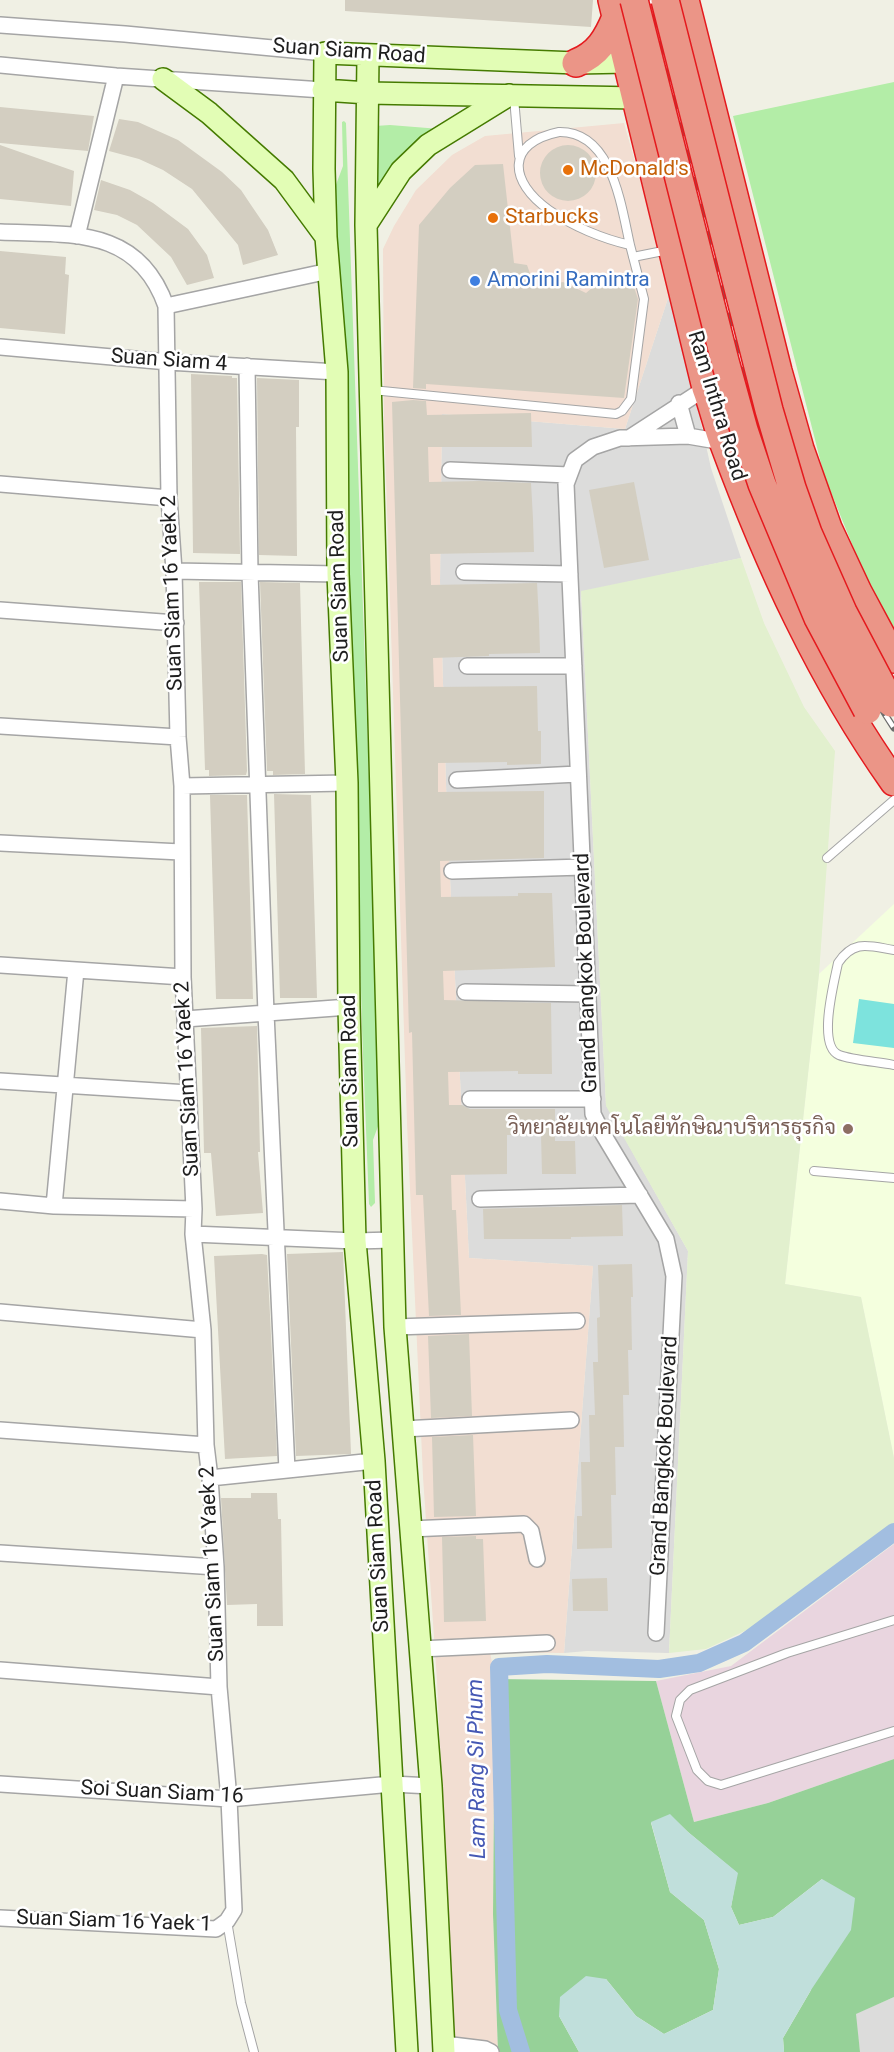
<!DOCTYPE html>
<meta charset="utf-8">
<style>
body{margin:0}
canvas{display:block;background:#f0f0e4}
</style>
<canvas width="894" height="2052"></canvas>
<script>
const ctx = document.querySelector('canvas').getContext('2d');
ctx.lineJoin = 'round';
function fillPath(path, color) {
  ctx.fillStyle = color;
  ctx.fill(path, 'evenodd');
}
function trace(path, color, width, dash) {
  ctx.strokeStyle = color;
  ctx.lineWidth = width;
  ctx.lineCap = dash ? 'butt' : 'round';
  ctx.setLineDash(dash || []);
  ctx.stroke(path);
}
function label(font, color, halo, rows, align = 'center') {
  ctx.font = font + ' Roboto,Sarabun,sans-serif';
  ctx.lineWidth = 5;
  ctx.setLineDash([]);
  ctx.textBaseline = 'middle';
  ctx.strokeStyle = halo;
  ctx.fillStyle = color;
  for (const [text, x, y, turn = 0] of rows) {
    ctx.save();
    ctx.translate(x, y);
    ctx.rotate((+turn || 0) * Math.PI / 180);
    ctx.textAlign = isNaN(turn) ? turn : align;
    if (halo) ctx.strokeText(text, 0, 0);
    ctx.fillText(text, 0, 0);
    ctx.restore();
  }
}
fillPath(new Path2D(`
 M671,289l40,179 30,90 -160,34 25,513 82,146 -19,402 -82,-2 -23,2 29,-387 -124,-8 -22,-440 -7,-237 2,-167 183,15z
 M894,1997v55h-34l-5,-38z`), '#dcdcdb');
fillPath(new Path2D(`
 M624,123l47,166 -46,140 -183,-15 -2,167 7,237 22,440 124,8 -29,387 -74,-1 5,27 -2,235 5,138 -44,-13 -17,-358 -14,-204 -16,-354 -23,-707 -1,-167 11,-23 22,-36 36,-35 33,-19z`), '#f2ded2');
fillPath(new Path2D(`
 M894,1544v215l-126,44 -74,19 -38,-141 75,-15z`), '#e9d5df');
fillPath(new Path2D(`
 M894,904v554l-33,-161 -76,-13 34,-310z`), '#f4ffde');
fillPath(new Path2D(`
 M741,558l23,65 40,84 31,44 -16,223 -34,310 76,13 33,161v69l-145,102 -43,20 -37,4 19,-402 -82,-145 -25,-515z`), '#e2f0ce');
fillPath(new Path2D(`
 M894,82v548l-27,-49 -43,-106 -91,-359z
 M344,121l2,2 2,60 33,935 -8,22 2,63 -4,4 -2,-3 -7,-175 -8,-330 -20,-509 9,-24 -1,-44z
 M390,125l50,4 -54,48 -10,13 -1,-64z`), '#b3eda7');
fillPath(new Path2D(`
 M495,1679l161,2 38,141 74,-19 126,-44v238l-38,17 4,38h-76l-1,-14 28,-48 11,-111 -49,38 -34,8 -8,-18 6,-34 -49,-41 -18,-17 -19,8 19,69 34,28 15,49 -6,41 -49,24 -28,-18 -30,-37 -47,37 20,36h-81l-5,-138z`), '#96d198');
fillPath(new Path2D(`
 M670,1814l18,18 50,41 -7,34 8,18 34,-8 49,-38 33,19 -4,32 -40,60 -28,48 1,14h-205l-20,-36 1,-19 26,-21 20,3 30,37 28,18 49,-24 6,-41 -15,-49 -34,-28 -19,-70z`), '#c0dfdb');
fillPath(new Path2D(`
 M859,999l35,5v44l-41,-5z`), '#7de3dd');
trace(new Path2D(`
 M521,2052l-13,-42 -9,-343 48,-3 112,5 40,-6 45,-20 150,-111`), '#a2bee0', 18);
fillPath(new Path2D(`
 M345,0h248l-2,27 -246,-16z
 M0,107l94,9 -6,35 -88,-8z
 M119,119l19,3 40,18 44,32 19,18 10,15 17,25 10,25 -35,10 -5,-20 -46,-56 -29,-19 -24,-11 -30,-8z
 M0,145l74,26 -3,35 -71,-7z
 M540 173a28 28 0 1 1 56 0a28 28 0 1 1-56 0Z
 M503,164l11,99 13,2 8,23 28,-6 23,11 24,-20 21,8 4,9 3,9 -14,99 -198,-14v5l-13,-1 6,-163 31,-37 25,-23z
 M101,180l29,10 23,13 35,26 19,26 7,23 -27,7 -16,-28 -34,-32 -20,-10 -23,-5z
 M0,251l66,6 -1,17 4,1 -4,59 -65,-6z
 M191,374l41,2v2h5l3,176 -47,-1z
 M257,378l42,2v47h-3l1,129 -38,-1z
 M413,400l13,1 1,14 104,-2 1,34h-104l1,35 50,-1 52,2 2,36 1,33 -104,2 1,31 106,-2 2,37 1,33 -51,1v2l-56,2 1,29 103,-1 1,45h3v33l-34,1v-3l-69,1v29l106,-1v67l-104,3 1,36 77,-1v-3h34l3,74 -112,4 1,29 107,3 1,71h-34v-3l-70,1 1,33h13l8,4h85v32h20l1,33h-34l-1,-39h-34v39l-56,1 1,35h4l5,105 -32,1 -6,-121h-7l-4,-163 -3,1 -17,-631z
 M634,482l15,78 -45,8 -15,-78z
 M199,582h42l6,189 -1,4 -37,1v-6h-4z
 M260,582l40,1 5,191 -32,1v-4h-6z
 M274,794l37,1 6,203h-37z
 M210,795h37l6,204h-37z
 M257,1026l3,126h-2l5,61 -47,3 -5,-63h-7l-3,-125z
 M622,1205l1,31 -52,1v2h-87l-1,-30z
 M343,1252l8,202 -55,2 -9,-202z
 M262,1254l5,1 10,201 -52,3 -11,-203z
 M632,1264l1,33h-2l1,53h-4l1,45h-6l1,52h-9l1,48h-5l1,53 -35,1v-33h5l-1,-54h9l-1,-47h6l-2,-53h5l-1,-44 3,-1 -2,-52z
 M469,1334l3,82 -41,2 -3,-82z
 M473,1435l3,81 -42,1 -2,-80z
 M251,1493h26l1,26h3l2,107h-26v-22l-30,1 -6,-107h30z
 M476,1536v3h7l3,82 -42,1 -2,-85z
 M607,1578l1,33h-35l-1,-32z`), '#d3cec1');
const lane = new Path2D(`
 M514,98l5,58
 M559,132c53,-1 62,73 71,113 -27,-6 -58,-19 -81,-35 -40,-28 -44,-67 10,-78z
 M633,257l35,-7
 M372,390l244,24 6,-3 9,-12 13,-100 -14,-54
 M827,858l67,-58
 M894,950c-25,-4 -40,-11 -56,13 -4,20 -21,83 1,92 13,5 40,7 55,10
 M814,1171l80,7
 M894,1620l-107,33 -97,37 -10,10 -4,16 21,54 11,11 13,4 173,-54
 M227,1921l14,82 13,49`);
const street = new Path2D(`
 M0,25l125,9 200,19
 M0,65l116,11 207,14
 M0,232c70,3 138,-6 166,74l3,192 5,73 4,166 4,49 1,191 11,232 -1,25 10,96 3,115 4,33 6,89 3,120 10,112 5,111 -7,11 -11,8 -216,-11
 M77,236l39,-160
 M166,306l163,-35
 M0,347l168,15 169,10
 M247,366l3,207 16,440 21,457
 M679,403l9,33
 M629,438l77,-50
 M450,470l119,5
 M0,484l169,14
 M174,571l164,3
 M464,572l106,2
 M0,610l176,13
 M467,666h107
 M0,726l178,11
 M457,780l121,-6
 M182,786l165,-3
 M0,843l181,9
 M452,871l131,-4
 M0,965l183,12
 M465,992l123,2
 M185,1019l164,-12
 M0,1081l188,12
 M470,1099h123
 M480,1199l160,-4
 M0,1201l54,5 140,3
 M54,1206l22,-236
 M193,1234l162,7 38,-1
 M0,1312l203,18
 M395,1327l182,-6
 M403,1429l168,-9
 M0,1430l206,15
 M210,1478l164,-17
 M410,1529l114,-5 7,7 6,28
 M0,1553l216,14
 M656,1633l18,-357 -8,-37 -63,-105 -10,-20 -27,-630 9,-24 18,-13 27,-9 68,-2 35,6
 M420,1649l127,-6
 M0,1670l219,17
 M0,1784l229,15 163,-15 39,2
 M444,2044l41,5 6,3`);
const secondary = new Path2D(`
 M368,55l-2,170 29,1102 36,459 13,266
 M163,79l46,34 75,67 42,57
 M323,90l45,3 269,5 66,-11
 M366,225l35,-54 27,-26 81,-50
 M407,2052l-33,-591 -19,-220 -6,-234 -2,-224 -9,-209 -1,-202 -11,-135 -2,-68 1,-116 251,10 52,-1 66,-12`);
const highway = new Path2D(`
 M612,0l94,388c7,18 11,38 18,56 44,119 97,235 170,338
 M685,0l93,371 22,78 28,79 30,64 36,67
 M576,63c22,-9 31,-24 40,-46`);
trace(lane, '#a5a5a5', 10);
trace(street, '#a5a5a5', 18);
trace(secondary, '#457b00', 24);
trace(highway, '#e41a1e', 30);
trace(lane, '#fff', 8);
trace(street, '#fff', 15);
trace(secondary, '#e2fdb5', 21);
trace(highway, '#eb9587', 27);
const rail = new Path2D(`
 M651,0c22,88 44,176 66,264 40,163 83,322 177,464`);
trace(rail, '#6c6c6c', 7);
trace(rail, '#fff', 4.5, [14]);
const highwayBridge = new Path2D(`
 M634,0l91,361 19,69 18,54 56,134 49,92
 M665,0l104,410 23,78 16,45 35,79 48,91`);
trace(highwayBridge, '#e41a1e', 30, []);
trace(highwayBridge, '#eb9587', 27);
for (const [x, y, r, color] of [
 [568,170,6,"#e8710a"],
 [493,218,6,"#e8710a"],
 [475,281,6,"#3f7fe0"],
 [848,1129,6,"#8d6e63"]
]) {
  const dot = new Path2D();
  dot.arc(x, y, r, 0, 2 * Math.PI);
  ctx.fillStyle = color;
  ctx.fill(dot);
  trace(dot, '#fff', 2);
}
label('21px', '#1e1e1e', '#fff', [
 ["Suan Siam Road",349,52,4],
 ["Suan Siam 4",169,361,4],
 ["Ram Inthra Road",716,406,73],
 ["Suan Siam Road",340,586,-92],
 ["Suan Siam 16 Yaek 2",173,593,-92],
 ["Grand Bangkok Boulevard",587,973,-92],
 ["Suan Siam Road",351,1071,-91],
 ["Suan Siam 16 Yaek 2",188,1079,-93],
 ["Grand Bangkok Boulevard",665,1456,-87],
 ["Suan Siam Road",379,1556,-93],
 ["Suan Siam 16 Yaek 2",213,1564,-93],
 ["Soi Suan Siam 16",162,1793,3],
 ["Suan Siam 16 Yaek 1",114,1922,2]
]);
label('21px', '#c56008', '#fff', [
 ["McDonald's",580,170],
 ["Starbucks",505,218]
], 'left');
label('21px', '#366cbe', '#fff', [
 ["Amorini Ramintra",487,281]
], 'left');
label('21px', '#785e54', '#fff', [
 ["วิทยาลัยเทคโนโลยีทักษิณาบริหารธุรกิจ",836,1129]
], 'right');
label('italic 22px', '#4558b4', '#fff', [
 ["Lam Rang Si Phum",478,1769,-91]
]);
</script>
